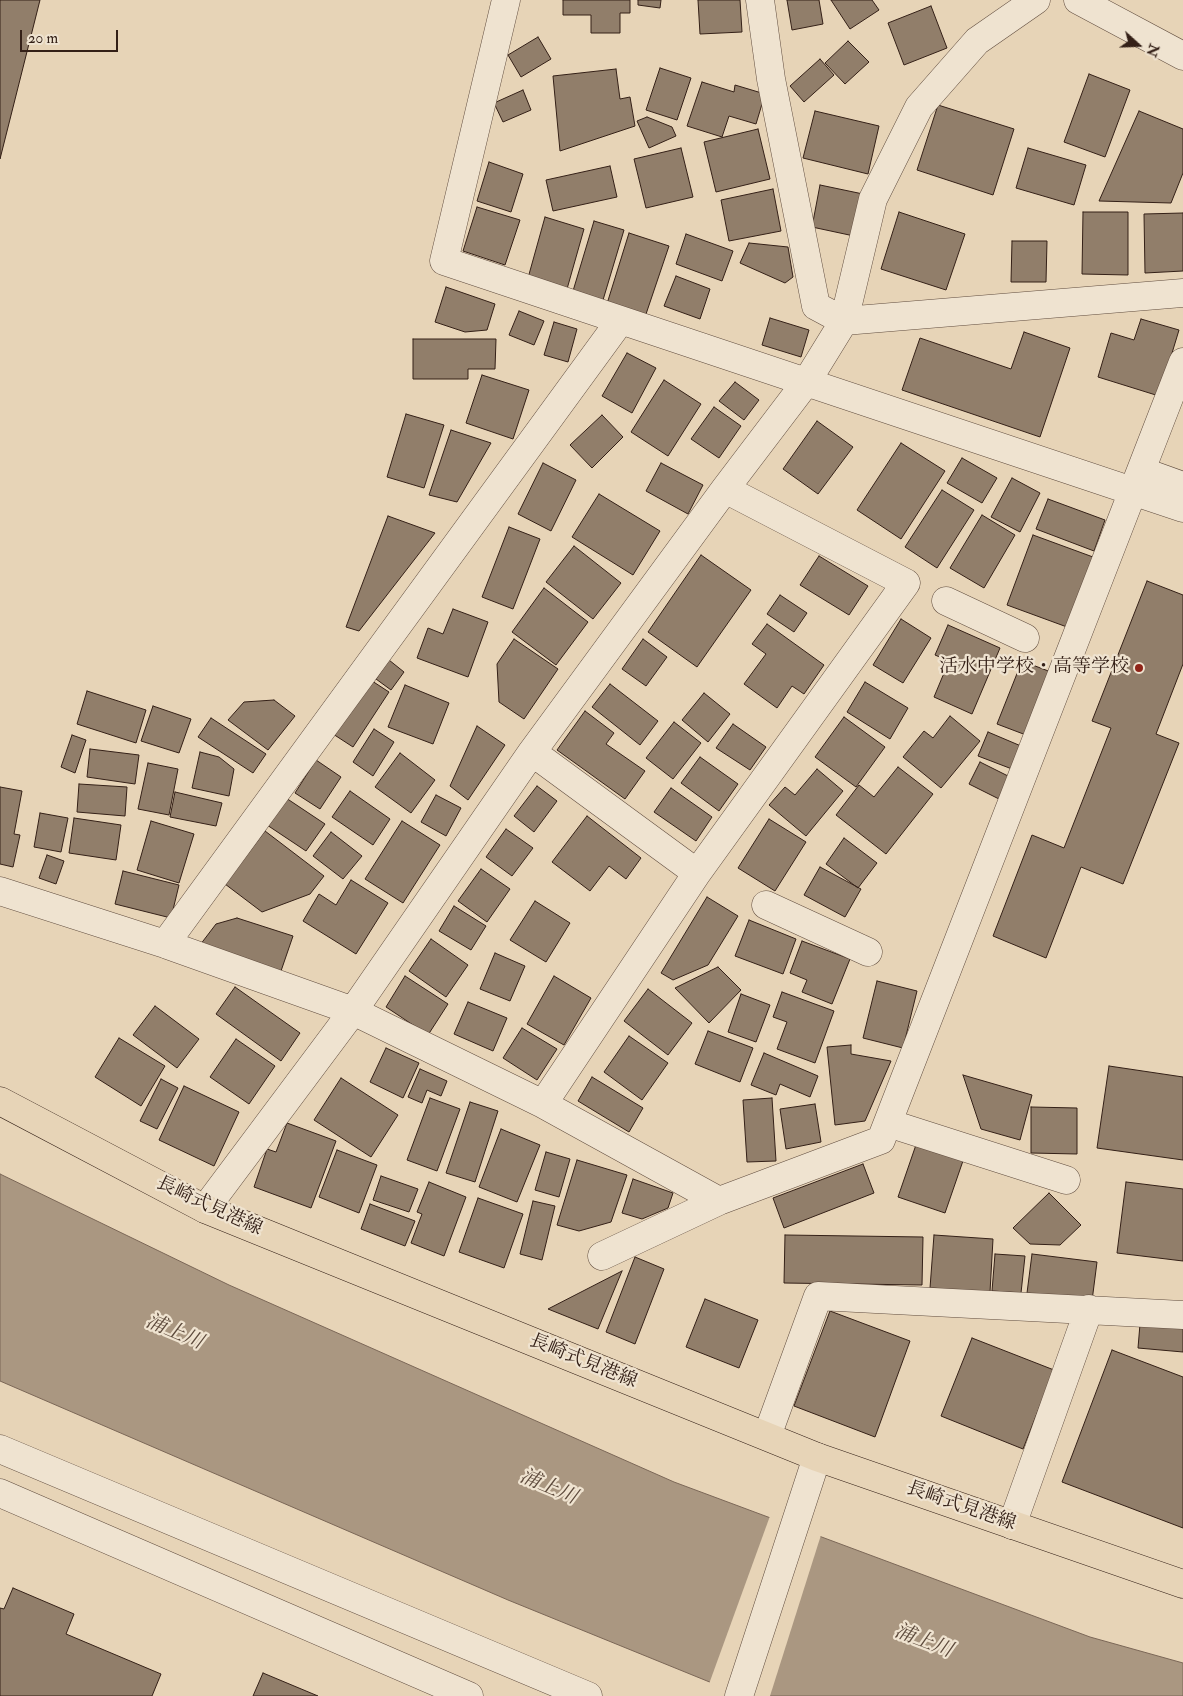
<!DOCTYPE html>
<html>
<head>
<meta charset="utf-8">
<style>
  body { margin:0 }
  #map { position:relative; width:1183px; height:1696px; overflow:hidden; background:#e7d4b7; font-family:"IM FELL Double Pica",serif }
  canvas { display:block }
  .north { position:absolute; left:1113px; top:20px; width:50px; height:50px; -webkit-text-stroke:4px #efe3d0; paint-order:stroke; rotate:110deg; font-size:14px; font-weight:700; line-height:20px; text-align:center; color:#342017 }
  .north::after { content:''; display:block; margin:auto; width:18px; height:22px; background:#342017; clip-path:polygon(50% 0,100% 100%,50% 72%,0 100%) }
  .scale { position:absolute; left:20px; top:30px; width:98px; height:22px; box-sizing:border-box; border:2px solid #342017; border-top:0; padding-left:6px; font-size:15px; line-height:18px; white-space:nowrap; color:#342017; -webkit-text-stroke:4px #efe3d0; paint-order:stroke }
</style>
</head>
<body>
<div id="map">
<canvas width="1183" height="1696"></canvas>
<div class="north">N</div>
<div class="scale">20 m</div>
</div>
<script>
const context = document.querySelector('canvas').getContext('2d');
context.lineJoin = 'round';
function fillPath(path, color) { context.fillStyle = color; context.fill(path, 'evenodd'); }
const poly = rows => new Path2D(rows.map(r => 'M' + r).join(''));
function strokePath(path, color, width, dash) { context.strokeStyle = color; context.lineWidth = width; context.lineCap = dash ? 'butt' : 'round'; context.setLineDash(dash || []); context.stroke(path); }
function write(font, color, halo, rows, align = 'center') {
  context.font = font + ' "IM FELL Double Pica","Noto Serif JP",serif'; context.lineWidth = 4.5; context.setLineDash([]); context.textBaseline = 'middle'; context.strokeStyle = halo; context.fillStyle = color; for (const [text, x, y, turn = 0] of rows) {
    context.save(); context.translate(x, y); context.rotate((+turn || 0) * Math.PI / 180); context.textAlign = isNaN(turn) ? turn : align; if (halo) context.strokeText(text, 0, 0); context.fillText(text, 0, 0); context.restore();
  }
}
const water = poly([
  [0,1174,229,1285,674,1482,1090,1637,1183,1663,1183,1696,744,1696,508,1600,0,1381,0,1174]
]);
fillPath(water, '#aa9781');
strokePath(water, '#7b6757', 1);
fillPath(poly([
  [770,1516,821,1535,770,1696,738,1696,709,1684]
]), '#e7d4b7');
const building = poly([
  [0,0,40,0,0,159,0,0],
  [563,0,630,0,630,13,620,13,620,33,591,33,591,15,563,15,563,0],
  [638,0,661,0,660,8,638,5,638,0],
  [698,0,740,0,742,32,700,34,698,0],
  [787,0,819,0,823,24,792,30,787,0],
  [831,0,872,0,879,10,850,29,831,0],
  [931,6,947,48,904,65,888,23,931,6],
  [538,37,551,59,521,77,508,55,538,37],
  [848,41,869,62,845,84,825,63,848,41],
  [820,59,834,75,804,102,790,86,820,59],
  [660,68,691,78,677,120,646,110,660,68],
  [616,69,620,99,630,97,635,126,560,151,553,76,616,69],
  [1089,74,1130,90,1105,157,1064,142,1089,74],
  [702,82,734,92,735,85,765,94,756,124,729,116,722,137,687,126,702,82],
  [523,90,531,110,503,122,494,103,523,90],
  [938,105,1014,129,993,195,917,170,938,105],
  [815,111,879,126,868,174,803,158,815,111],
  [1139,111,1183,129,1183,173,1171,203,1099,201,1139,111],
  [647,117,672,127,676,136,649,148,637,121,647,117],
  [758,129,770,179,716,192,704,142,758,129],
  [681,148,693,197,646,208,634,159,681,148],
  [1028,148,1086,165,1074,205,1016,188,1028,148],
  [489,162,523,174,511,212,477,201,489,162],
  [610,166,617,197,553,211,546,180,610,166],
  [820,185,863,194,854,236,812,227,820,185],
  [773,189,781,231,729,241,721,200,773,189],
  [477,207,520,220,505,265,463,251,477,207],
  [899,212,965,234,946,290,881,269,899,212],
  [1083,212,1128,212,1128,275,1082,274,1083,212],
  [1183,213,1183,271,1145,273,1144,214,1183,213],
  [545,217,584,229,567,289,528,278,545,217],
  [594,221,624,230,603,300,573,291,594,221],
  [629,233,669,246,644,320,606,307,629,233],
  [686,234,733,251,722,281,676,264,686,234],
  [1012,241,1047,241,1046,282,1011,282,1012,241],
  [749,243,788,247,793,277,785,283,740,263,749,243],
  [676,276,710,289,700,319,664,306,676,276],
  [446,287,495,304,487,330,465,332,435,322,446,287],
  [519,311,544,321,534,345,509,335,519,311],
  [770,318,809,330,801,357,762,345,770,318],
  [1141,319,1179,330,1159,396,1098,377,1111,333,1134,340,1141,319],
  [554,322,577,329,568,362,544,355,554,322],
  [1024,332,1070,348,1040,437,902,390,920,338,1011,369,1024,332],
  [413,339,496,339,495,369,468,369,468,379,413,379,413,339],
  [627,353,656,368,632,413,602,396,627,353],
  [482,375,529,390,513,439,466,423,482,375],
  [664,380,701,404,668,456,631,432,664,380],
  [735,382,759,400,744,420,719,401,735,382],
  [714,407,741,426,719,458,691,439,714,407],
  [406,414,444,425,424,488,387,477,406,414],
  [602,415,623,437,592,468,570,445,602,415],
  [817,421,853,447,818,494,783,469,817,421],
  [451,430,491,443,457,502,429,495,451,430],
  [901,443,945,471,901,539,857,510,901,443],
  [962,458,997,478,982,503,947,483,962,458],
  [543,463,576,480,551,531,518,514,543,463],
  [661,463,703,485,688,514,646,491,661,463],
  [1012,478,1040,493,1020,532,991,517,1012,478],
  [942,490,974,510,937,568,905,547,942,490],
  [599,494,660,531,633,575,572,537,599,494],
  [1048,499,1105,520,1094,551,1036,529,1048,499],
  [982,515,1015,535,984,588,950,568,982,515],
  [388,516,435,533,359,631,346,627,388,516],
  [509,527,540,539,513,609,482,597,509,527],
  [1033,535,1093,557,1067,627,1007,605,1033,535],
  [574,546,621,583,593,619,546,582,574,546],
  [701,555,751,590,697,667,648,632,701,555],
  [819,556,868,586,849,615,800,585,819,556],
  [1147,581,1183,595,1183,664,1156,734,1179,743,1123,884,1081,867,1046,958,993,936,1032,835,1064,848,1111,728,1092,721,1147,581],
  [544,588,588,622,556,665,512,632,544,588],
  [780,595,807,613,794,632,767,614,780,595],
  [453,609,488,622,468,677,417,658,428,628,443,634,453,609],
  [901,619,931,638,903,683,873,665,901,619],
  [767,624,824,665,804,694,792,686,777,708,744,684,766,654,752,644,767,624],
  [948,625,1000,648,972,714,934,697,949,661,935,655,948,625],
  [514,639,558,669,524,719,499,702,497,664,514,639],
  [643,639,667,657,646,686,622,669,643,639],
  [389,660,404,672,391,690,376,679,389,660],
  [1022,661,1051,672,1026,735,997,724,1022,661],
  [369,679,389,692,353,747,333,734,369,679],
  [865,682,908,708,890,739,847,712,865,682],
  [610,684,658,721,640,745,592,707,610,684],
  [405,685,449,703,433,744,388,727,405,685],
  [87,691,146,710,136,743,77,724,87,691],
  [704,693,730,714,708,742,682,720,704,693],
  [274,700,295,716,268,750,228,720,244,702,274,700],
  [153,706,191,719,179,753,141,741,153,706],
  [585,711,614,733,606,744,645,771,625,799,557,750,585,711],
  [950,716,980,741,941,788,903,757,924,731,933,738,950,716],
  [844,717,885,747,856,787,815,757,844,717],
  [211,718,266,754,253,773,198,737,211,718],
  [674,722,701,743,673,779,646,758,674,722],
  [733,724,766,747,750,770,716,748,733,724],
  [477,726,505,745,468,800,450,786,477,726],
  [374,729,394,742,373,776,353,762,374,729],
  [988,732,1021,746,1012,769,978,756,988,732],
  [72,735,86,740,75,773,61,767,72,735],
  [90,749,139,755,135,784,87,777,90,749],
  [200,752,219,757,234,769,229,796,192,788,200,752],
  [400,753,435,780,411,813,375,787,400,753],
  [700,757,738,784,719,811,681,783,700,757],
  [316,760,341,777,320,809,295,793,316,760],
  [980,762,1010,777,999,799,969,784,980,762],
  [148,763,178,769,169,815,138,809,148,763],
  [898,767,933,794,886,854,836,815,859,785,874,797,898,767],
  [817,769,843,791,806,836,769,805,785,787,795,795,817,769],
  [79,784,127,787,125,816,77,812,79,784],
  [537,786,557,801,534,832,514,816,537,786],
  [0,787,22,791,14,834,20,835,13,867,0,864,0,787],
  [671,788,712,817,696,841,654,812,671,788],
  [350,791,390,819,373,845,332,817,350,791],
  [175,792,222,803,216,826,170,817,175,792],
  [436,795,461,808,446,836,421,822,436,795],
  [286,798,325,824,306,851,267,825,286,798],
  [40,813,68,818,61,852,34,847,40,813],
  [587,816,641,858,626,879,609,866,590,891,552,862,587,816],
  [74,818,121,825,116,860,69,853,74,818],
  [769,819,806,842,775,891,738,868,769,819],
  [151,821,194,834,179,883,137,870,151,821],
  [402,821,440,845,403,903,365,879,402,821],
  [506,829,533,848,512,876,486,857,506,829],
  [265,831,324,876,310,894,262,912,225,884,265,831],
  [331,832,362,856,343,879,313,856,331,832],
  [844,838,877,863,858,888,826,864,844,838],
  [47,855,64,861,56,884,39,878,47,855],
  [820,867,861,889,845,917,804,895,820,867],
  [481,869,510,889,487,922,458,901,481,869],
  [123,871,179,885,171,918,115,904,123,871],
  [351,880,388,903,356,954,303,921,319,894,336,905,351,880],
  [707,897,738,916,708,965,673,980,661,973,707,897],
  [535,901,570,923,546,962,510,940,535,901],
  [454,906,486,926,471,950,439,931,454,906],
  [237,918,293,936,281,971,200,945,216,924,237,918],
  [749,920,796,939,783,974,735,956,749,920],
  [431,939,468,965,446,997,409,971,431,939],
  [802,941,850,959,832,1004,802,992,807,980,790,973,802,941],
  [495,953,525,966,510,1001,480,989,495,953],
  [718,967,741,990,709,1023,675,988,718,967],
  [405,976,448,1004,428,1035,386,1007,405,976],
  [554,976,591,998,564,1045,527,1024,554,976],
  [877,981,917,991,903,1048,863,1038,877,981],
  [235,987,300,1033,281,1061,216,1014,235,987],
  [648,989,692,1023,668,1055,624,1021,648,989],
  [782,992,834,1011,815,1063,777,1049,787,1022,773,1017,782,992],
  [741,994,770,1005,756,1042,728,1032,741,994],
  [468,1002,507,1018,493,1051,454,1034,468,1002],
  [155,1006,199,1039,177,1068,133,1035,155,1006],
  [522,1028,557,1049,537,1080,503,1058,522,1028],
  [708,1031,753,1048,740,1082,695,1064,708,1031],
  [629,1036,668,1063,642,1100,604,1072,629,1036],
  [119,1038,165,1066,141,1106,95,1077,119,1038],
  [236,1039,275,1066,249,1104,210,1077,236,1039],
  [851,1045,851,1054,891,1061,865,1121,835,1125,827,1047,851,1045],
  [386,1048,419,1063,403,1098,370,1082,386,1048],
  [764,1053,818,1076,810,1097,780,1084,776,1095,751,1085,764,1053],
  [1109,1066,1183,1077,1183,1160,1097,1148,1109,1066],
  [420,1069,447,1081,441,1096,427,1090,422,1103,408,1097,420,1069],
  [963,1075,1032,1095,1020,1140,981,1129,963,1075],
  [592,1077,643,1108,629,1132,578,1101,592,1077],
  [341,1078,398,1115,371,1157,314,1120,341,1078],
  [161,1079,178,1088,157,1129,140,1121,161,1079],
  [184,1086,239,1112,214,1166,159,1140,184,1086],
  [430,1098,460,1109,437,1171,407,1160,430,1098],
  [772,1098,776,1161,747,1162,743,1100,772,1098],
  [470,1102,498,1111,475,1182,446,1173,470,1102],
  [815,1104,821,1142,786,1149,780,1109,815,1104],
  [1031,1107,1077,1108,1077,1154,1031,1153,1031,1107],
  [287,1123,336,1141,311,1208,254,1187,267,1149,276,1152,287,1123],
  [501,1129,540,1145,517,1202,479,1187,501,1129],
  [918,1139,965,1155,945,1213,898,1197,918,1139],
  [337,1150,377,1165,359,1213,319,1197,337,1150],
  [546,1152,570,1159,559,1197,535,1190,546,1152],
  [577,1160,627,1175,611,1222,579,1231,557,1225,577,1160],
  [863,1164,874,1193,784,1228,773,1198,863,1164],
  [381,1176,418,1189,409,1212,373,1200,381,1176],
  [633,1179,673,1193,668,1208,642,1219,622,1213,633,1179],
  [429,1182,466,1197,444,1256,411,1243,422,1214,417,1212,429,1182],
  [1126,1182,1183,1189,1183,1261,1117,1253,1126,1182],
  [1049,1193,1081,1225,1060,1245,1030,1244,1013,1228,1049,1193],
  [478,1198,523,1214,504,1268,459,1252,478,1198],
  [533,1201,555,1206,542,1260,520,1254,533,1201],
  [370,1204,415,1221,405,1246,361,1229,370,1204],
  [785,1235,923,1237,922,1285,784,1283,785,1235],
  [934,1235,993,1239,990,1292,930,1288,934,1235],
  [995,1254,1025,1256,1021,1293,992,1291,995,1254],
  [1032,1254,1097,1262,1092,1301,1027,1293,1032,1254],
  [635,1257,664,1269,635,1344,606,1332,635,1257],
  [622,1271,598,1329,548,1309,622,1271],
  [705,1299,758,1320,739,1368,686,1347,705,1299],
  [830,1311,910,1341,875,1437,794,1406,830,1311],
  [1140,1324,1183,1327,1183,1352,1138,1348,1140,1324],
  [972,1338,1054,1370,1023,1449,941,1416,972,1338],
  [1112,1350,1183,1377,1183,1528,1062,1482,1112,1350],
  [13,1588,74,1614,66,1634,161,1674,152,1696,0,1696,0,1608,4,1609,13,1588],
  [263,1673,318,1696,253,1696,263,1673]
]);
fillPath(building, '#917e6a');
strokePath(building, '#342017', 1);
const minor = poly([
  [506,0,444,261,1183,508],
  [760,0,771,79,816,306,844,321,1183,293],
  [1078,0,1183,56],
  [1141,471,1183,486],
  [946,601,1025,638],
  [532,752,697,873],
  [0,891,165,944,353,1011,543,1104,697,873,906,583,725,489],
  [766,905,868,952],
  [165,944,620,321],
  [543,1104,719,1201],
  [888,1123,1066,1180],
  [205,1209,353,1011,532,752,725,489,807,381,844,321,873,199,919,107,977,41,1036,0],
  [602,1256,719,1201,881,1140,1183,362],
  [767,1436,818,1296,1183,1315],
  [0,1449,588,1696],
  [0,1493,469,1696],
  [1012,1525,1089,1309],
  [739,1696,817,1457]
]);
const major = poly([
  [0,1101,205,1209,817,1457,1183,1584]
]);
strokePath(minor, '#614d3f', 29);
strokePath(major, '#342017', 29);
strokePath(minor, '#efe3d0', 28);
strokePath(major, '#e7d4b7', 28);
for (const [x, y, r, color] of [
  [1139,668,5,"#8f2418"]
]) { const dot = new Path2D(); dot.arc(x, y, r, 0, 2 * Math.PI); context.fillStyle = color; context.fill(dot); strokePath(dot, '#efe3d0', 2); }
write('19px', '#342017', '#efe3d0', [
  ["活水中学校・高等学校",1129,668]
], 'right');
write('19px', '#342017', '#efe3d0', [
  ["長崎式見港線",209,1207,25],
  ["長崎式見港線",583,1362,22],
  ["長崎式見港線",961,1507,19]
]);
write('italic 20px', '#5d4a3c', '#efe3d0', [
  ["浦上川",174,1333,23],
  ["浦上川",548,1488,23],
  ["浦上川",923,1642,21]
]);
</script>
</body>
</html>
